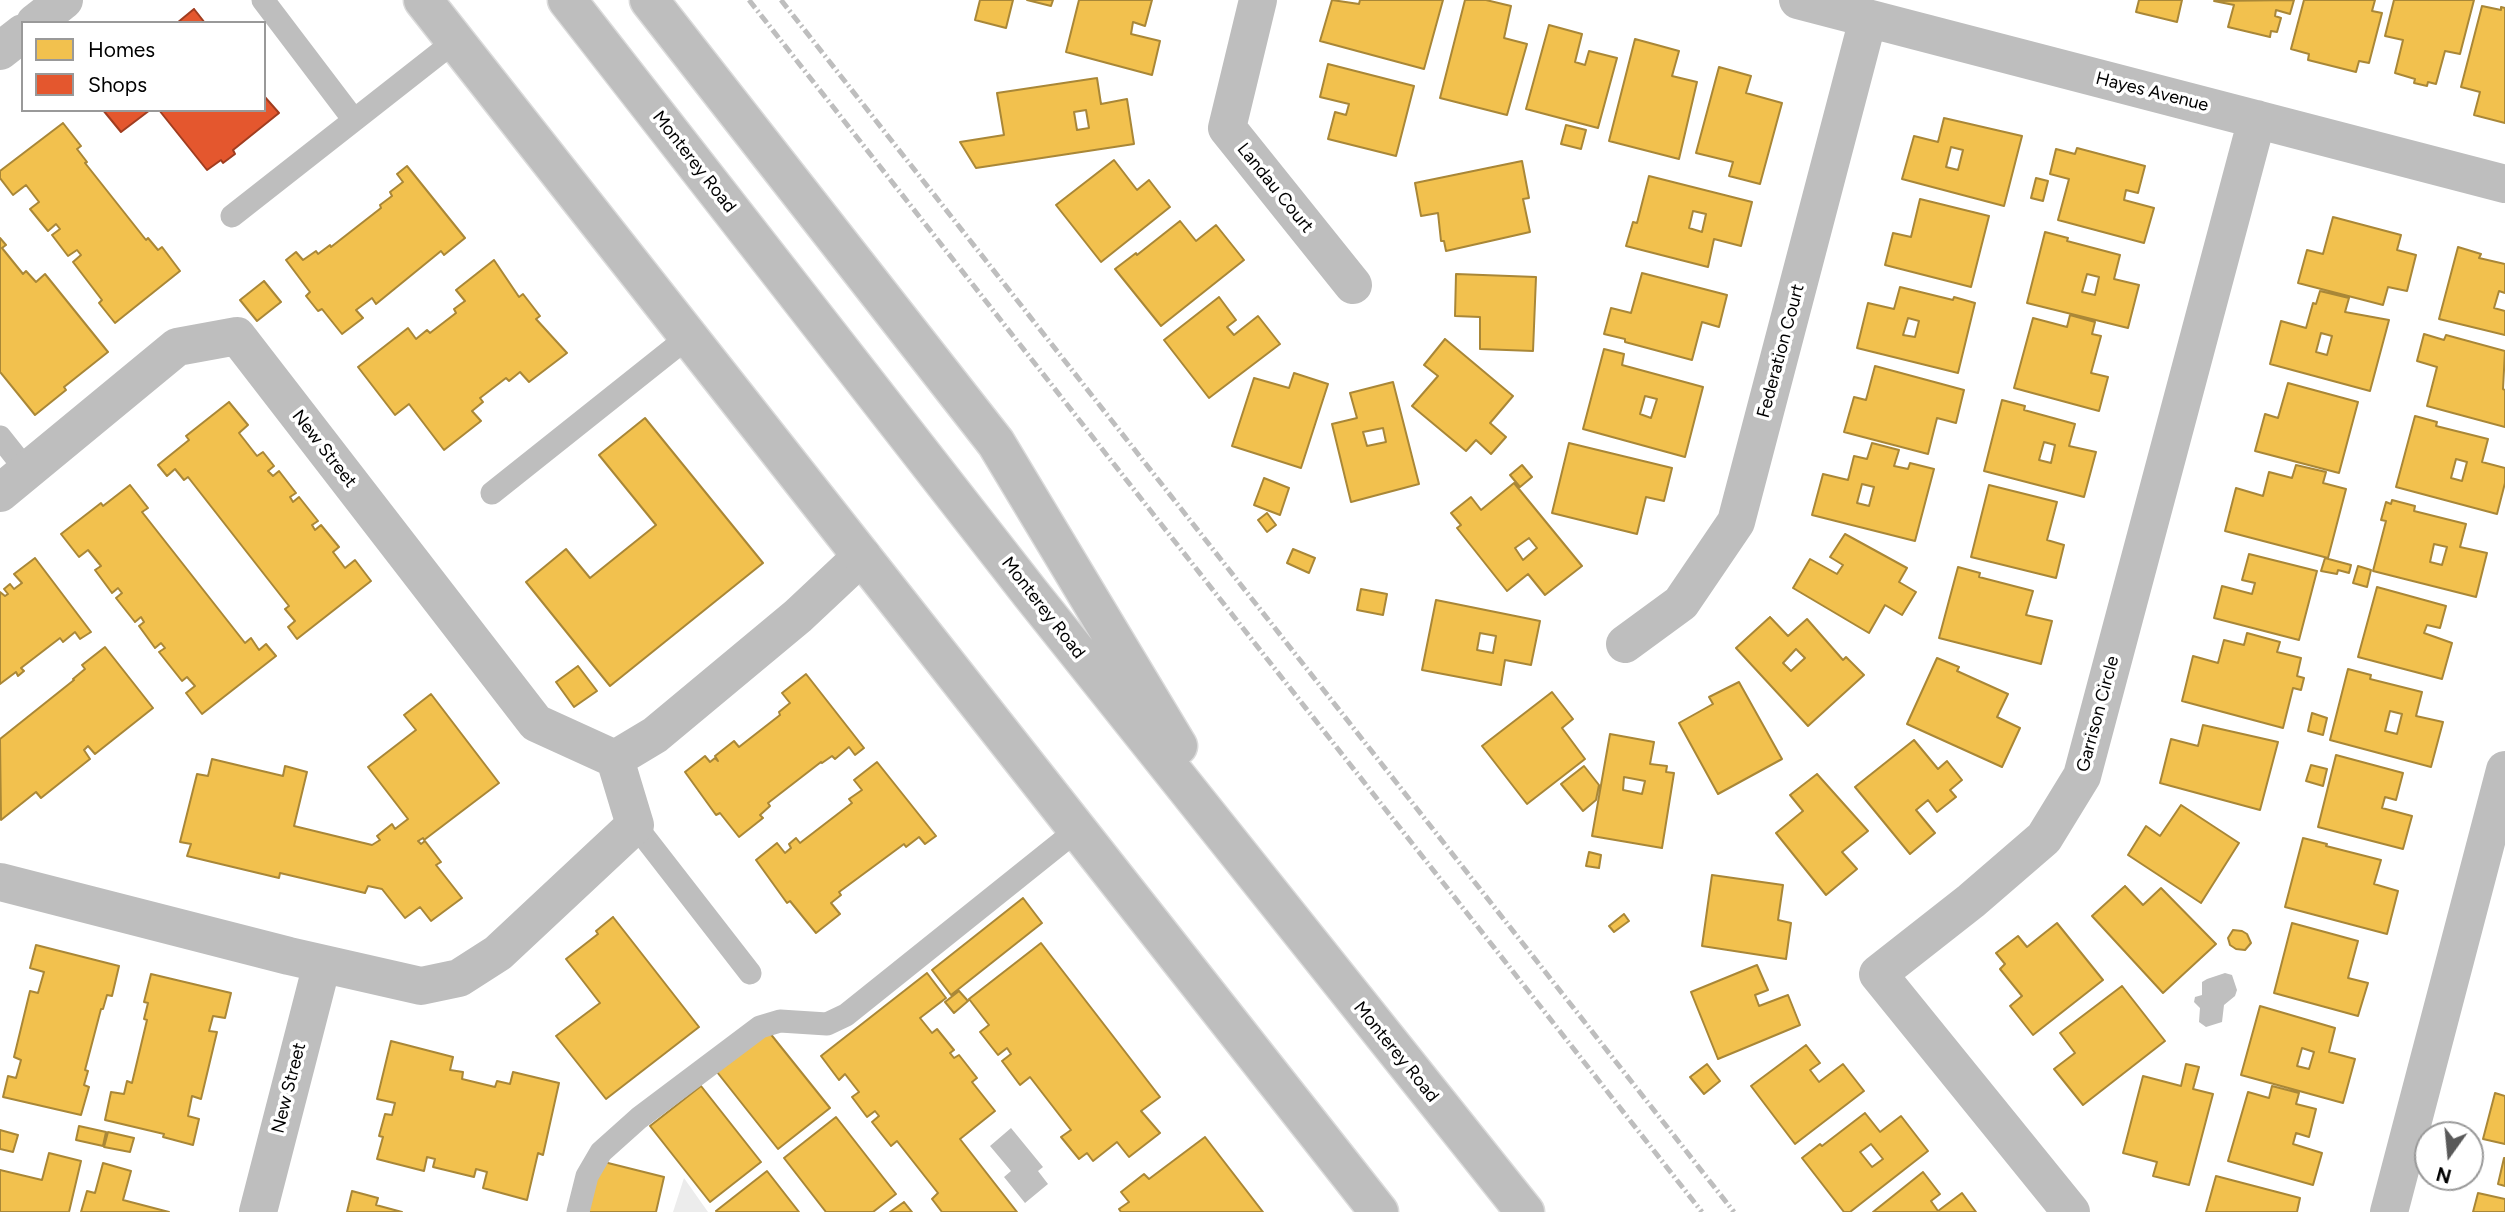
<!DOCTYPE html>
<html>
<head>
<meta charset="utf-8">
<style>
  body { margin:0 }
  #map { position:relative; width:2505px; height:1212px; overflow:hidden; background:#fff; font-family:Figtree,sans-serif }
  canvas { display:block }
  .legend { position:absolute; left:21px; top:21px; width:245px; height:91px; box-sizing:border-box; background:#fff; border:2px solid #999; margin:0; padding:9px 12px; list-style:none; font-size:21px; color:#000 }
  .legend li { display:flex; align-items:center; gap:14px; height:35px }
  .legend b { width:35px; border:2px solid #999 }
  .north { position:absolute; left:2414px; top:1121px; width:70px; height:70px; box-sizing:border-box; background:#fff; border:2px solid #999; border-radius:50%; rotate:195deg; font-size:19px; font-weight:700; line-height:28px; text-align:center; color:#000 }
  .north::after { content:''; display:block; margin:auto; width:24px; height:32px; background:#595959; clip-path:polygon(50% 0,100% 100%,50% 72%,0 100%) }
</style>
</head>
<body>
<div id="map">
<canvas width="2505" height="1212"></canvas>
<ul class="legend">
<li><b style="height:19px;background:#f2c14e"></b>Homes</li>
<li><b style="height:19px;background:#e4572e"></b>Shops</li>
</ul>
<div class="north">N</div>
</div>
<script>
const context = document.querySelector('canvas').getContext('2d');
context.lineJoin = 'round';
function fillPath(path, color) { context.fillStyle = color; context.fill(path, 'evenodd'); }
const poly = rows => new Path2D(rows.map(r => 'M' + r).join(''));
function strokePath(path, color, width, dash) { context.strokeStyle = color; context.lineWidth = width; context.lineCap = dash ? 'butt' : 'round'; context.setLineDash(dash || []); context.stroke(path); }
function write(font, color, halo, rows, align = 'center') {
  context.font = font + ' Figtree,sans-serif'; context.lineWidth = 7; context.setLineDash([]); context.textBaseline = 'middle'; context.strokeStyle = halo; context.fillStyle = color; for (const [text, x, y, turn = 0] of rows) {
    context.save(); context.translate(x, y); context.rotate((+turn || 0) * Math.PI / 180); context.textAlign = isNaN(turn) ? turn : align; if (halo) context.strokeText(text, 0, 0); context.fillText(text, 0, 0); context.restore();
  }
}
fillPath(poly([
  [684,1178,708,1212,673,1212]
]), '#ececec');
fillPath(poly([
  [2225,973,2232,975,2237,990,2235,996,2224,1005,2222,1022,2206,1027,2199,1022,2200,1008,2194,1002,2195,997,2202,995,2202,982,2207,979],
  [1011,1128,1043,1167,1038,1171,1048,1184,1025,1203,1004,1177,1011,1171,990,1146]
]), '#bfbfbf');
const homes = poly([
  [980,0,1013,0,1006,28,975,20,980,0],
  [1027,0,1053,0,1051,6,1027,0],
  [1079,0,1152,0,1145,26,1133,22,1131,34,1160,41,1152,75,1066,52,1079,0],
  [1332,0,1359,4,1360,0,1443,0,1424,69,1320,41,1332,0],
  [1465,0,1486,0,1511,6,1504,38,1527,44,1507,115,1440,98,1465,0],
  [2139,0,2182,0,2177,22,2136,12,2139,0],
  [2294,0,2290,14,2276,10,2275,16,2281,18,2277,32,2271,31,2270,37,2228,27,2234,5,2214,1,2294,0],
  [2304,0,2375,0,2372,11,2382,13,2369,63,2359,61,2356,72,2308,60,2309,54,2291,49,2304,0],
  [2394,0,2474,0,2460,54,2445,51,2436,84,2428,82,2427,86,2414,83,2415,79,2395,73,2403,40,2385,36,2394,0],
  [2482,6,2501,10,2501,7,2505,8,2505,123,2474,115,2480,92,2461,87,2482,6],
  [1549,25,1582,34,1575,62,1585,65,1589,51,1617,58,1598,128,1526,109,1549,25],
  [1635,39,1679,51,1672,76,1697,82,1679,159,1609,141,1635,39],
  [1328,64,1414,86,1396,156,1328,139,1335,112,1346,115,1349,104,1320,97,1328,64],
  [1719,67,1751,76,1746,93,1782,103,1760,184,1729,176,1733,162,1696,153,1719,67],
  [1097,78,1101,104,1127,99,1134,144,976,168,960,142,1004,135,997,93,1097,78],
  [1086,110,1089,128,1077,130,1074,112,1086,110],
  [1944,118,2022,136,2004,206,1902,179,1914,136,1938,142,1944,118],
  [1951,147,1963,150,1958,170,1946,167,1951,147],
  [63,123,81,146,77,149,87,162,85,163,146,240,148,238,158,250,162,247,180,271,115,323,99,303,102,300,73,262,81,255,77,250,68,256,52,235,60,229,56,224,48,231,30,209,39,202,26,185,13,195,0,178,0,171,63,123],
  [1566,125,1586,130,1581,149,1561,144,1566,125],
  [2077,148,2145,166,2138,193,2126,190,2124,200,2154,208,2144,243,2058,220,2069,179,2050,174,2056,149,2075,154,2077,148],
  [1114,160,1137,190,1149,180,1170,207,1101,262,1056,205,1114,160],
  [1522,161,1529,198,1523,199,1530,232,1446,251,1444,241,1441,241,1438,213,1421,216,1415,183,1522,161],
  [407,166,465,238,444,255,441,251,376,304,372,298,356,310,363,318,342,334,322,309,318,311,306,296,310,292,286,260,296,252,303,260,316,251,318,254,330,245,331,247,381,208,380,205,392,196,390,192,403,182,397,174,407,166],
  [1649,176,1752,202,1741,246,1714,239,1708,267,1626,246,1633,222,1637,223,1649,176],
  [1693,211,1706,214,1702,232,1689,228,1693,211],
  [2036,178,2048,181,2043,201,2031,198,2036,178],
  [1920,199,1989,216,1971,287,1885,265,1893,233,1911,237,1920,199],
  [2333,217,2401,235,2397,250,2416,255,2407,291,2388,287,2383,305,2298,283,2307,250,2323,254,2333,217],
  [1180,221,1196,241,1216,225,1244,260,1161,326,1115,269,1136,253,1137,255,1180,221],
  [2045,232,2068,238,2067,241,2120,255,2114,279,2139,285,2128,328,2027,303,2045,232],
  [2087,274,2099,277,2095,295,2082,292,2087,274],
  [0,238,6,245,2,248,23,274,26,271,36,282,45,274,108,352,64,387,66,390,35,415,0,372,0,238],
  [2458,247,2481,254,2479,258,2505,264,2505,293,2499,291,2494,308,2505,311,2505,335,2439,319,2458,247],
  [494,260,519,297,523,294,540,316,536,319,567,353,529,382,520,372,509,381,506,378,480,398,483,402,472,411,481,421,444,450,409,404,395,415,358,367,408,328,416,339,427,330,430,333,456,313,454,309,465,301,456,290,494,260],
  [1642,273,1727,295,1719,327,1702,322,1692,360,1625,342,1625,339,1604,334,1611,308,1631,313,1642,273],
  [1456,274,1536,277,1533,351,1480,349,1480,317,1455,316,1456,274],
  [264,281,281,302,257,321,240,300,264,281],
  [1900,287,1953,300,1954,297,1975,303,1958,373,1857,348,1868,303,1894,309,1900,287],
  [1908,318,1919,321,1915,337,1903,335,1908,318],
  [2320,291,2349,298,2345,312,2389,320,2370,391,2270,364,2281,321,2306,328,2313,303,2316,304,2320,291],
  [2321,333,2332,336,2327,355,2316,352,2321,333],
  [1219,297,1236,320,1227,327,1234,335,1258,316,1280,344,1209,398,1164,340,1219,297],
  [2070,315,2095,322,2092,334,2101,336,2091,373,2108,377,2099,411,2014,388,2033,318,2067,327,2070,315],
  [2424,334,2444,340,2446,335,2505,351,2503,389,2505,390,2505,427,2427,406,2437,367,2417,361,2424,334],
  [1445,339,1513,396,1490,423,1506,437,1491,454,1476,440,1466,451,1412,406,1438,376,1424,365,1445,339],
  [1604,349,1624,354,1622,365,1703,387,1685,457,1583,429,1604,349],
  [1645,396,1657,399,1651,418,1640,414,1645,396],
  [1875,366,1964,390,1956,423,1937,418,1928,454,1844,432,1854,397,1866,400,1875,366],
  [1294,373,1328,384,1301,468,1232,446,1254,378,1289,388,1294,373],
  [1393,382,1419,484,1351,502,1332,424,1357,418,1350,393,1393,382],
  [1383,428,1386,442,1367,446,1363,432,1383,428],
  [2288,383,2358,402,2339,473,2255,451,2265,414,2278,418,2288,383],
  [2002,400,2025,406,2024,410,2075,424,2069,446,2096,452,2084,497,1984,471,2002,400],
  [2044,442,2055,445,2051,463,2039,460,2044,442],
  [229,402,248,425,239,433,257,456,263,452,274,466,268,471,273,476,279,471,296,493,290,497,293,502,299,497,318,521,312,525,315,530,321,525,339,547,333,552,345,568,355,560,371,581,297,639,288,627,295,621,285,609,289,606,188,477,184,480,175,469,167,476,158,465,189,440,186,436,229,402],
  [2415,416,2437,422,2436,426,2488,439,2482,462,2505,468,2505,483,2497,514,2396,487,2415,416],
  [2456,459,2467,462,2462,481,2451,478,2456,459],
  [645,418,763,563,610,686,526,582,566,549,590,578,656,525,599,455,645,418],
  [1569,443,1672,468,1664,501,1646,497,1637,534,1552,513,1569,443],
  [1872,443,1899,450,1894,466,1908,469,1910,463,1934,469,1915,541,1812,515,1823,474,1848,480,1854,456,1867,459,1872,443],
  [1862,484,1874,487,1869,506,1857,503,1862,484],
  [1522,465,1532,477,1520,487,1510,475,1522,465],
  [2296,465,2326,472,2323,483,2346,489,2328,558,2225,531,2236,488,2263,496,2269,472,2292,478,2296,465],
  [1264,478,1289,488,1280,515,1254,505,1264,478],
  [1514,483,1582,566,1545,595,1528,574,1507,591,1457,528,1461,525,1451,513,1471,497,1481,510,1514,483],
  [1529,538,1537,548,1523,560,1515,548,1529,538],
  [130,485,148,508,142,512,245,643,251,638,259,650,266,644,276,656,202,714,186,693,195,686,187,677,182,681,159,652,165,648,161,643,155,648,139,626,144,622,141,617,135,622,116,598,122,593,118,588,112,593,95,570,101,566,88,550,79,557,61,534,101,503,103,506,130,485],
  [1989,485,2057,502,2047,540,2064,545,2056,578,1971,557,1989,485],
  [2392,500,2415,506,2414,511,2466,524,2460,547,2487,553,2476,597,2373,571,2386,521,2381,520,2386,502,2391,504,2392,500],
  [2434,544,2447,547,2442,565,2430,562,2434,544],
  [1267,513,1276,525,1267,532,1258,520,1267,513],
  [1845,534,1907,568,1899,582,1916,592,1902,615,1885,605,1869,633,1793,588,1810,559,1837,574,1843,565,1830,557,1845,534],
  [1293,549,1315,558,1309,573,1287,563,1293,549],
  [2249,554,2317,571,2299,640,2214,618,2222,586,2252,594,2255,583,2242,580,2249,554],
  [35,558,91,632,80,639,75,632,63,642,60,638,21,668,24,671,18,676,16,672,0,684,0,592,5,596,8,594,4,589,10,584,14,589,22,583,14,574,35,558],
  [2325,558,2351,565,2349,573,2338,570,2337,574,2321,571,2325,558],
  [2358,566,2371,570,2367,587,2353,583,2358,566],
  [1958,567,1980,573,1979,577,2033,591,2026,615,2052,621,2041,664,1939,638,1958,567],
  [2377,587,2446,606,2440,628,2427,625,2424,633,2452,643,2442,679,2358,657,2377,587],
  [1361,589,1387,594,1383,615,1357,610,1361,589],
  [1436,600,1540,621,1531,665,1505,660,1501,685,1422,670,1436,600],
  [1480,633,1496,636,1493,653,1477,650,1480,633],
  [1770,617,1788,636,1807,619,1843,660,1846,657,1864,675,1808,726,1736,648,1770,617],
  [1796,649,1805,658,1791,671,1783,663,1796,649],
  [2247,633,2280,642,2277,652,2301,658,2297,676,2304,678,2301,690,2293,688,2283,728,2182,701,2193,656,2218,663,2224,640,2244,645,2247,633],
  [105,647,153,708,95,754,88,746,84,750,90,759,41,798,36,792,1,820,0,739,74,680,73,679,85,669,82,665,105,647],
  [1937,658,1959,667,1957,671,2008,694,1997,717,2020,728,2002,767,1907,724,1937,658],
  [578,666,597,691,574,707,556,682,578,666],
  [2348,669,2371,675,2370,679,2422,692,2416,716,2443,722,2431,767,2330,740,2348,669],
  [2390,711,2402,714,2397,734,2385,731,2390,711],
  [806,674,864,748,855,755,849,747,835,759,832,756,822,763,821,762,768,803,770,806,760,815,763,818,739,837,720,813,716,815,685,772,705,756,710,762,715,758,718,761,715,756,734,741,739,747,780,715,779,712,790,703,782,693,806,674],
  [1739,682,1782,759,1718,794,1679,723,1713,704,1709,697,1739,682],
  [1552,692,1573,719,1562,728,1585,759,1527,804,1482,746,1552,692],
  [431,694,499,783,424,840,423,838,418,841,421,844,425,841,441,862,436,865,462,898,431,921,420,907,405,918,382,889,368,886,365,893,280,873,279,878,187,856,191,844,180,842,197,774,208,776,212,759,283,776,285,766,307,772,294,826,372,845,380,840,377,836,392,824,395,829,408,819,368,767,416,730,404,715,431,694],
  [2312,713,2327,718,2323,735,2308,731,2312,713],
  [2203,725,2278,742,2260,810,2160,783,2171,739,2198,746,2203,725],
  [1610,734,1654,742,1650,764,1667,766,1666,772,1674,773,1662,848,1592,836,1610,734],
  [1624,777,1645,781,1642,794,1623,790,1624,777],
  [1914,740,1938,769,1947,761,1962,780,1950,790,1956,797,1937,812,1928,800,1916,810,1935,833,1910,854,1855,787,1914,740],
  [2336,755,2403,773,2396,800,2385,797,2382,808,2412,816,2403,849,2318,827,2336,755],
  [877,762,936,836,925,844,919,837,906,847,904,844,839,892,841,895,831,903,840,914,816,933,790,901,787,903,756,860,777,843,785,853,791,848,789,844,796,838,800,843,852,803,849,799,862,790,854,780,877,762],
  [2311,765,2327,769,2323,786,2306,781,2311,765],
  [1584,766,1599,785,1596,800,1583,811,1561,784,1584,766],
  [1817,774,1868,831,1842,852,1857,869,1826,895,1776,833,1803,811,1790,795,1817,774],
  [2181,805,2239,843,2201,903,2128,855,2146,826,2160,836,2181,805],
  [2303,838,2327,844,2326,846,2381,860,2374,884,2398,891,2387,934,2285,907,2303,838],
  [1589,852,1601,855,1599,868,1586,866,1589,852],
  [1712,875,1783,885,1778,920,1791,923,1786,959,1702,946,1712,875],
  [2125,886,2143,905,2161,888,2216,944,2163,993,2092,916,2125,886],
  [1023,898,1042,923,951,995,932,970,1023,898],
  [1624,914,1629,921,1614,932,1609,926,1624,914],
  [613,917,699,1027,606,1099,556,1036,600,1003,566,959,598,934,596,931,613,917],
  [2057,923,2103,980,2033,1035,2010,1006,2022,996,2000,969,2005,964,1996,953,2018,936,2027,947,2057,923],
  [2292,923,2358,941,2348,978,2368,983,2358,1016,2274,993,2292,923],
  [2233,930,2242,931,2247,934,2251,943,2245,950,2236,949,2230,945,2228,938,2233,930],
  [1041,943,1160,1097,1141,1111,1160,1133,1129,1157,1117,1142,1093,1161,1087,1153,1079,1159,1061,1137,1071,1130,1030,1077,1020,1085,1002,1061,1011,1054,1007,1048,998,1055,980,1032,989,1025,969,999,1041,943],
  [36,945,119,966,112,996,107,995,103,1009,101,1009,85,1070,88,1071,84,1085,89,1087,81,1115,3,1097,8,1076,16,1078,21,1060,14,1057,30,991,38,993,44,972,30,968,36,945],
  [1757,965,1768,990,1755,995,1759,1006,1788,995,1800,1025,1718,1059,1691,992,1757,965],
  [927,973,946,998,920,1018,932,1033,937,1029,954,1050,950,1053,954,1058,959,1055,977,1078,972,1082,995,1111,960,1139,1017,1212,942,1212,932,1199,938,1193,897,1141,891,1146,872,1122,879,1116,875,1111,867,1117,852,1097,859,1092,845,1074,839,1080,821,1056,927,973],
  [151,974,231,993,225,1018,213,1016,209,1031,217,1032,201,1099,192,1096,188,1116,199,1119,193,1145,163,1137,164,1134,105,1120,111,1092,124,1094,127,1081,132,1083,147,1020,144,1019,148,1003,144,1002,151,974],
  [2122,986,2165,1041,2083,1105,2054,1069,2075,1053,2060,1033,2122,986],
  [959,991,968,1001,954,1013,945,1002,959,991],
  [2260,1006,2335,1028,2329,1052,2355,1059,2343,1103,2241,1075,2260,1006],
  [2302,1048,2314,1052,2309,1069,2297,1066,2302,1048],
  [769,1032,830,1108,778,1149,717,1072,769,1032],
  [391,1041,453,1057,450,1070,463,1072,462,1079,495,1087,497,1081,510,1084,513,1072,559,1083,543,1155,538,1153,527,1200,483,1188,487,1172,476,1169,474,1177,433,1167,435,1159,427,1157,424,1171,377,1159,383,1137,379,1136,385,1114,392,1115,395,1103,377,1099,391,1041],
  [1806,1045,1820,1063,1810,1070,1819,1082,1843,1064,1864,1091,1795,1144,1751,1086,1806,1045],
  [1707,1064,1720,1081,1704,1094,1690,1077,1707,1064],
  [2186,1064,2199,1067,2193,1089,2213,1094,2189,1185,2153,1176,2157,1162,2123,1153,2143,1076,2181,1086,2186,1064],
  [701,1086,761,1162,710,1202,650,1126,701,1086],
  [2272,1086,2299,1093,2296,1104,2316,1109,2309,1137,2296,1133,2293,1144,2322,1153,2313,1185,2228,1161,2248,1092,2269,1098,2272,1086],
  [2495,1093,2505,1096,2505,1144,2483,1139,2495,1093],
  [1865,1113,1880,1132,1901,1116,1928,1151,1850,1212,1844,1212,1802,1158,1820,1144,1822,1146,1865,1113],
  [1871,1144,1883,1159,1872,1167,1860,1152,1871,1144],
  [836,1117,896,1194,873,1212,826,1212,784,1158,836,1117],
  [79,1126,106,1132,103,1146,76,1140,79,1126],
  [0,1130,18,1135,13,1152,0,1149,0,1130],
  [108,1132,134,1138,130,1152,104,1147,108,1132],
  [1205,1137,1263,1212,1121,1212,1119,1209,1129,1202,1121,1192,1144,1174,1149,1179,1205,1137],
  [49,1153,81,1161,69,1212,0,1212,0,1170,42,1180,49,1153],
  [2504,1158,2505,1158,2505,1186,2498,1184,2504,1158],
  [600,1161,664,1177,656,1212,587,1212,600,1161],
  [103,1163,131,1171,123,1200,169,1212,81,1212,87,1191,95,1193,103,1163],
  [767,1171,799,1212,717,1212,716,1211,767,1171],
  [1923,1172,1940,1194,1931,1201,1938,1211,1962,1193,1976,1212,1873,1212,1923,1172],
  [2216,1176,2300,1198,2297,1212,2206,1212,2216,1176],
  [352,1191,378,1198,376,1205,402,1212,347,1212,352,1191],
  [2478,1193,2505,1199,2505,1212,2473,1212,2478,1193],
  [904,1202,912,1212,890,1212,904,1202]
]);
fillPath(homes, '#f2c14e');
strokePath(homes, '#a98737', 2);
const shops = poly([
  [194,9,205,23,177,23,194,9],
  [264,96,279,113,233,150,235,154,223,163,221,160,207,170,159,110,264,110,264,96],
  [103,110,150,110,121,132,103,110]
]);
fillPath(shops, '#e4572e');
strokePath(shops, '#a03d20', 2);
const primary = poly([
  [423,0,1379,1212],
  [567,0,1031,594,1525,1212],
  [649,0,996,443,1178,746]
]);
strokePath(primary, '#dbdbdb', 41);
strokePath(poly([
  [263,0,354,120],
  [232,216,455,41],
  [0,437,27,471],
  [492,493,688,337],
  [635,825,750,973],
  [578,1212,587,1176,601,1152,639,1118,760,1027,780,1021,827,1024,846,1015,1077,830]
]), '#bebebe', 23);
strokePath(poly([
  [1258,0,1227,128,1353,285],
  [1798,0,2505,184],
  [35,23,64,0],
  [0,51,23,33],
  [0,493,177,347,237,336,536,723,615,759,655,735,798,616,862,556],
  [1625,644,1681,603,1736,522,1868,19],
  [0,882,289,956,421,986,459,978,498,953,635,825,615,759],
  [258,1212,322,964],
  [2071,1212,1878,974,1971,901,2044,838,2082,776,2257,119],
  [2389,1212,2505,770]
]), '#bebebe', 38);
strokePath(primary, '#bebebe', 38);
strokePath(poly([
  [749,0,1702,1212],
  [781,0,1734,1212]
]), '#bebebe', 5, [10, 3.5, 2, 3.5]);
write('18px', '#000', '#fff', [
  ["Hayes Avenue",2152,92,14],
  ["Monterey Road",694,162,52],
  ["Landau Court",1275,188,51],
  ["Federation Court",1781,351,-75],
  ["New Street",324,449,52],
  ["Monterey Road",1043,608,52],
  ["Garrison Circle",2098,714,-75],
  ["Monterey Road",1396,1052,51],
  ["New Street",289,1088,-76]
]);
</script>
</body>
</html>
